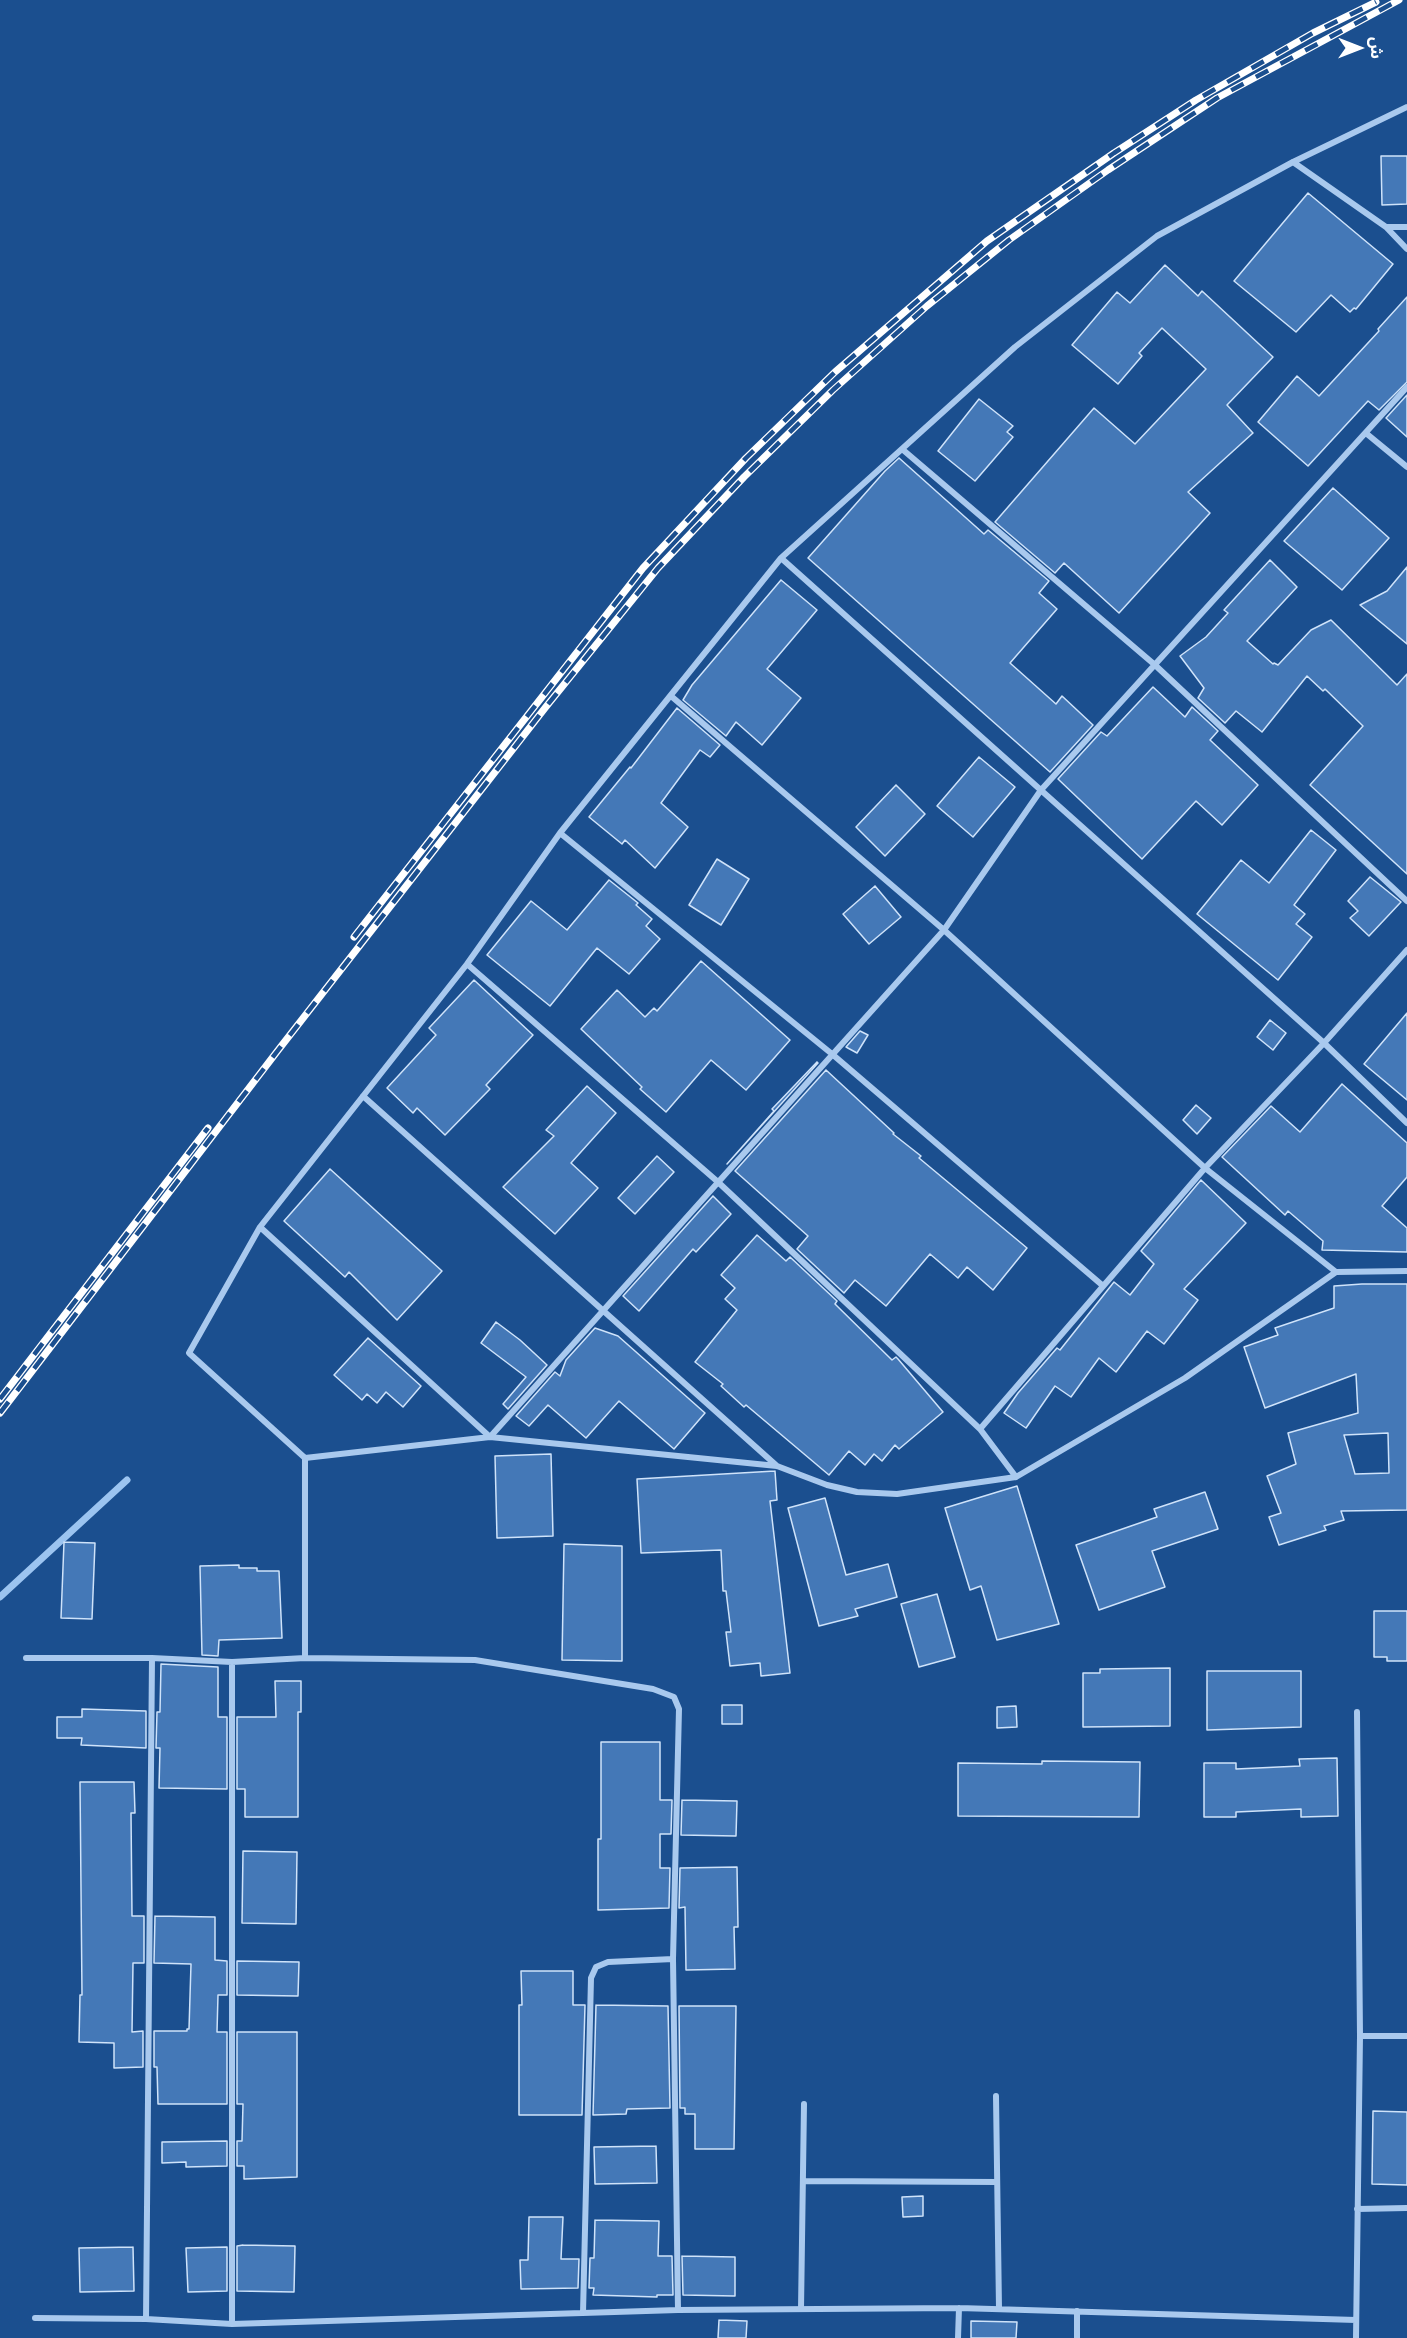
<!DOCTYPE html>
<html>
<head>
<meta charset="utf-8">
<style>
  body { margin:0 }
  #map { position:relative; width:1407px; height:2338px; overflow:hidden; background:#1b4f8f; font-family:"Titillium Web","Noto Sans Arabic",sans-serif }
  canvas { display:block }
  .north { position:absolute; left:1329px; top:18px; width:60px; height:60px; -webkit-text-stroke:4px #1b4f8f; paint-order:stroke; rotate:90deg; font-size:16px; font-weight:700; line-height:24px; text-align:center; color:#fff }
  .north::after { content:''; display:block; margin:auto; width:21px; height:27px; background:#fff; clip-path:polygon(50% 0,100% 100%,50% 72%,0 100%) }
</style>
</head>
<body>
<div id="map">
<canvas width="1407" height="2338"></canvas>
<div class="north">ش</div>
</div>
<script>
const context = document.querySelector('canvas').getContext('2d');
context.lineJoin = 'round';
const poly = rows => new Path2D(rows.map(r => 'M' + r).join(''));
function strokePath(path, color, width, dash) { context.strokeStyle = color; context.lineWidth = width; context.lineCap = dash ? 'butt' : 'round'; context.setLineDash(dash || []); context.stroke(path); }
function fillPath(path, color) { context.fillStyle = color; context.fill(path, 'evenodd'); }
strokePath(poly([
  [0,1597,127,1480]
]), '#9cc4f0', 7);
const building = poly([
  [1381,156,1407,156,1407,204,1382,205,1381,156],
  [1308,193,1393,264,1356,309,1354,308,1350,312,1331,295,1296,332,1234,281,1308,193],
  [1165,265,1198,296,1202,291,1273,357,1227,405,1253,433,1188,492,1210,513,1119,613,1064,563,1055,573,995,522,1094,408,1135,444,1206,369,1162,328,1139,353,1142,356,1118,384,1072,345,1117,292,1130,303,1165,265],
  [1407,297,1407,382,1379,410,1368,401,1308,466,1258,422,1297,376,1319,396,1379,331,1378,329,1407,297],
  [1407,395,1407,437,1386,418,1407,395],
  [979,399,1013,426,1007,432,1013,437,975,481,938,451,979,399],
  [899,458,984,534,988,530,1049,581,1039,593,1057,609,1010,663,1056,704,1062,696,1093,725,1050,772,808,558,885,471,899,458],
  [1333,488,1389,538,1342,590,1284,541,1333,488],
  [1270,560,1297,587,1247,641,1273,664,1274,663,1278,665,1311,630,1331,620,1397,685,1407,674,1407,874,1310,785,1363,726,1325,689,1323,691,1307,676,1262,732,1236,711,1225,723,1198,698,1204,688,1180,656,1206,637,1228,613,1224,610,1270,560],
  [1407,567,1407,644,1360,605,1387,591,1407,567],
  [781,580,817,610,767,669,801,698,762,745,736,722,726,736,683,700,692,685,781,580],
  [1153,687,1185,717,1192,707,1218,731,1210,740,1258,785,1222,825,1196,801,1142,859,1058,779,1101,732,1107,736,1153,687],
  [677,708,720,745,710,757,700,750,661,803,688,827,655,868,625,840,622,844,589,817,630,767,631,768,677,708],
  [979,757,1015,787,973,837,937,806,979,757],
  [896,785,925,814,885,856,856,827,896,785],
  [1311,830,1336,850,1294,905,1305,914,1296,924,1312,937,1278,980,1197,914,1241,860,1269,883,1311,830],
  [717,859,749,879,721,925,689,905,717,859],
  [1370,877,1401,902,1369,936,1350,918,1358,911,1348,901,1370,877],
  [609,880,638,903,636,905,652,919,646,926,660,939,629,974,597,948,550,1006,487,955,531,901,567,930,609,880],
  [875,886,901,917,869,944,843,914,875,886],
  [701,961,790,1040,746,1090,711,1060,666,1112,640,1089,642,1087,581,1029,617,990,645,1017,654,1008,657,1011,701,961],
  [474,980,533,1035,486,1085,490,1089,445,1135,417,1108,413,1113,387,1088,436,1035,429,1028,474,980],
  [1407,1013,1407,1100,1364,1064,1407,1013],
  [1270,1020,1286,1033,1273,1050,1257,1037,1270,1020],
  [860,1031,868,1035,857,1053,846,1047,860,1031],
  [817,1062,818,1063,727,1164,774,1111,772,1109,817,1062],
  [826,1070,894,1133,893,1134,921,1156,919,1158,1027,1248,993,1290,967,1267,958,1278,930,1254,886,1306,855,1280,844,1293,797,1249,808,1236,735,1171,826,1070],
  [1342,1084,1407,1143,1407,1177,1382,1206,1407,1228,1407,1252,1322,1250,1323,1241,1288,1211,1285,1215,1222,1157,1271,1106,1300,1132,1342,1084],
  [587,1086,616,1113,571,1163,598,1188,555,1234,503,1187,554,1136,546,1130,587,1086],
  [1196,1105,1211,1118,1197,1134,1183,1120,1196,1105],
  [657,1156,674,1172,635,1214,618,1198,657,1156],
  [330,1169,442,1271,397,1320,349,1272,345,1277,284,1221,330,1169],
  [1201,1180,1246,1223,1184,1289,1198,1300,1164,1344,1147,1331,1116,1372,1099,1358,1071,1397,1055,1386,1026,1428,1004,1413,1018,1393,1057,1348,1060,1350,1114,1282,1130,1295,1154,1264,1141,1251,1201,1180],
  [713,1196,731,1214,696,1252,693,1249,639,1311,623,1296,713,1196],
  [757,1235,786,1261,790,1257,837,1301,835,1304,892,1360,896,1357,898,1359,943,1412,899,1449,895,1445,882,1461,874,1454,865,1465,849,1451,829,1475,746,1405,744,1407,721,1386,723,1384,695,1362,737,1310,725,1299,735,1288,721,1275,757,1235],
  [1362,1284,1407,1284,1407,1510,1341,1511,1344,1520,1324,1526,1326,1530,1279,1545,1269,1517,1281,1513,1267,1476,1296,1464,1288,1433,1358,1413,1356,1374,1265,1408,1244,1347,1278,1335,1275,1328,1334,1308,1334,1286,1362,1284],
  [1388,1433,1389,1473,1355,1474,1344,1435,1388,1433],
  [496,1322,520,1340,547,1365,508,1409,503,1404,526,1377,481,1343,496,1322],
  [595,1328,618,1336,705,1413,674,1449,619,1401,586,1438,548,1405,529,1426,516,1416,555,1372,560,1376,566,1360,595,1328],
  [368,1338,421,1386,403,1407,386,1392,377,1403,367,1394,362,1400,334,1375,368,1338],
  [551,1454,553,1536,497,1538,495,1456,551,1454],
  [775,1471,777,1500,770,1501,790,1673,761,1676,760,1663,730,1666,726,1632,731,1632,726,1591,723,1591,721,1550,641,1553,637,1479,775,1471],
  [1017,1486,1059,1624,997,1640,981,1586,970,1590,945,1508,1017,1486],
  [1205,1492,1218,1529,1152,1551,1165,1587,1099,1610,1076,1545,1157,1517,1154,1509,1205,1492],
  [825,1498,846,1575,888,1564,897,1597,855,1609,858,1616,819,1626,788,1508,825,1498],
  [64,1542,95,1543,92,1619,61,1618,64,1542],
  [564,1544,622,1546,622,1661,562,1660,564,1544],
  [239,1565,239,1568,257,1568,257,1571,279,1571,282,1638,219,1640,218,1656,202,1655,200,1566,239,1565],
  [937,1594,955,1657,919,1667,901,1604,937,1594],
  [1374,1611,1407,1611,1407,1661,1387,1661,1387,1657,1374,1657,1374,1611],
  [161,1664,218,1667,218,1717,227,1717,227,1789,159,1788,160,1748,156,1748,157,1712,160,1712,161,1664],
  [1170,1668,1170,1726,1083,1727,1083,1673,1100,1673,1100,1669,1170,1668],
  [1207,1671,1301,1671,1301,1727,1207,1730,1207,1671],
  [275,1681,301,1681,301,1712,298,1712,298,1817,245,1817,245,1789,237,1789,237,1717,276,1717,275,1681],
  [722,1705,742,1705,742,1724,722,1724,722,1705],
  [1016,1706,1017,1727,997,1728,997,1707,1016,1706],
  [82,1709,146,1711,146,1748,81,1745,82,1738,57,1738,57,1717,82,1717,82,1709],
  [601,1742,660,1742,660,1800,672,1800,671,1834,660,1834,660,1868,670,1868,669,1908,598,1910,598,1839,601,1839,601,1742],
  [1337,1758,1338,1816,1301,1817,1301,1809,1236,1812,1236,1817,1204,1817,1204,1763,1236,1763,1236,1769,1300,1766,1299,1759,1337,1758],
  [1042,1761,1140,1762,1139,1817,958,1816,958,1763,1042,1764,1042,1761],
  [80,1782,134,1782,135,1813,131,1813,132,1916,144,1916,144,1963,133,1963,132,2032,143,2031,143,2067,114,2068,114,2043,79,2042,80,1995,82,1995,80,1782],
  [682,1800,737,1801,736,1836,681,1835,682,1800],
  [243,1851,297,1852,296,1924,242,1923,243,1851],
  [737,1867,738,1927,734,1927,735,1969,686,1970,685,1907,679,1908,680,1868,737,1867],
  [155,1916,215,1917,215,1960,227,1961,227,1995,218,1995,217,2032,227,2032,227,2104,158,2104,157,2067,154,2067,154,2031,187,2031,187,2029,189,2029,191,1964,154,1963,155,1916],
  [237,1961,299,1962,298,1996,237,1995,237,1961],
  [521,1971,573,1971,573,2005,585,2005,582,2115,519,2115,519,2005,522,2005,521,1971],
  [596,2005,668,2006,670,2108,627,2109,626,2114,593,2115,596,2005],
  [679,2006,736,2006,734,2149,695,2149,695,2114,685,2114,685,2108,680,2108,679,2006],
  [237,2032,297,2032,297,2177,244,2179,244,2166,237,2166,237,2141,242,2141,243,2104,237,2104,237,2032],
  [1373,2111,1407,2112,1407,2185,1372,2184,1373,2111],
  [227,2141,227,2166,186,2167,186,2162,162,2163,162,2142,227,2141],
  [656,2146,657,2183,595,2184,594,2147,656,2146],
  [923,2196,923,2216,903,2217,902,2197,923,2196],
  [529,2217,563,2217,561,2259,579,2259,578,2288,521,2289,520,2260,528,2260,529,2217],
  [595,2220,659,2221,658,2256,672,2256,673,2295,657,2295,657,2297,593,2295,594,2288,589,2288,590,2258,594,2258,595,2220],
  [243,2245,295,2246,294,2292,237,2291,237,2246,243,2245],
  [133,2247,134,2291,80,2292,79,2248,133,2247],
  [227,2247,227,2291,188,2292,186,2248,227,2247],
  [682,2256,735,2257,735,2296,683,2295,682,2256],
  [719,2320,747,2321,746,2338,718,2338,719,2320],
  [971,2321,1017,2322,1016,2338,971,2338,971,2321]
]);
fillPath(building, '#4478b7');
strokePath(building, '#cfe3fa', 1.5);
strokePath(poly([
  [1407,107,1293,162,1157,236,1015,347,781,558,560,833,467,964,260,1227,189,1353,305,1458,490,1437,777,1466,827,1485,857,1492,897,1494,1016,1477,1185,1378,1336,1272,1407,1271],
  [1293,162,1386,227,1407,249],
  [1387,227,1407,227],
  [1367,434,1407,467],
  [902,449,1155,665,1407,901],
  [781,558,1324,1043,1407,1123],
  [671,696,944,930,1205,1168,1336,1272],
  [560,833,832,1054,1102,1285],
  [467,964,718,1182,980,1429,1016,1477],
  [363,1096,777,1466],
  [260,1227,490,1437,944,930,1041,790,1407,387],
  [980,1429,1205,1168,1324,1043,1407,950],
  [305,1458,305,1658],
  [26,1658,152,1658,232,1662,305,1658,475,1660,653,1689,674,1697,679,1709,673,1959,678,2310],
  [1360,2036,1407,2036],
  [996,2096,999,2309],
  [803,2181,997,2182],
  [1357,2209,1407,2208],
  [801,2309,804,2104],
  [1077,2311,1077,2338],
  [583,2313,591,1978,596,1967,608,1962,673,1959],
  [35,2318,146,2319,232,2324,678,2310,959,2308,1356,2320],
  [146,2319,152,1658],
  [232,2324,232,1662],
  [958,2338,959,2308],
  [1356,2338,1360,2036,1357,1712]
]), '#a9c9ee', 6);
const rail = poly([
  [354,937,643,568,746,458,835,372,987,241,1114,153,1196,100,1313,33,1376,2],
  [0,1399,208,1128],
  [0,1413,279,1049,545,708,658,568,744,477,833,390,927,306,1009,240,1108,170,1217,98,1399,0]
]);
strokePath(rail, '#fff', 7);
strokePath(rail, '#1b4f8f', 4.5, [14]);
</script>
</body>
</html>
